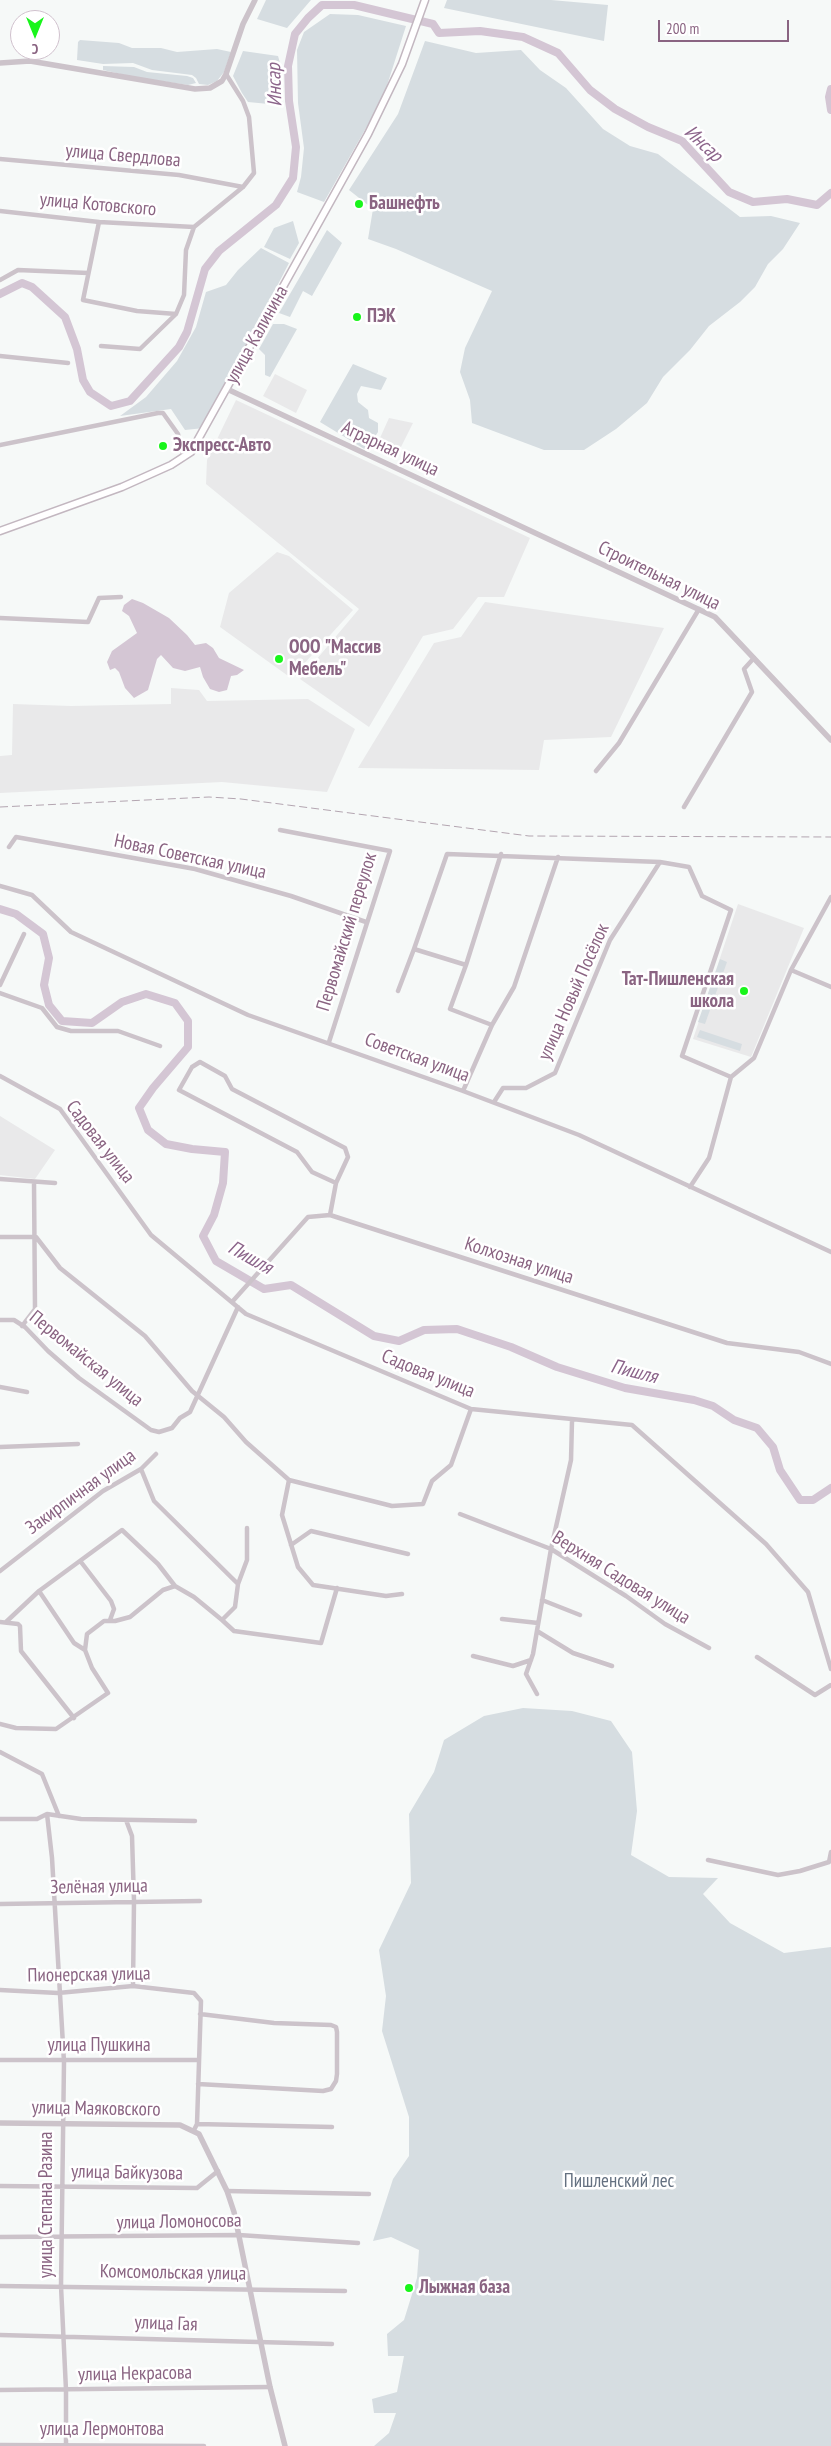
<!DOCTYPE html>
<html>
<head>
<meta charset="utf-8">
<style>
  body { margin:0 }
  #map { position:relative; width:831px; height:2446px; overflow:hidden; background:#f6f9f8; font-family:"PT Sans Narrow",sans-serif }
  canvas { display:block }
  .north { position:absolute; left:10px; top:10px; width:50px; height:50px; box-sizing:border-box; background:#fff; border:1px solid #d0c1cd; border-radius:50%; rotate:180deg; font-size:14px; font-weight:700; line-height:20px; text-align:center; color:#8a6482 }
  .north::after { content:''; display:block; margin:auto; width:18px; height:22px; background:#19f51b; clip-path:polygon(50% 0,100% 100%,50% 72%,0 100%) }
  .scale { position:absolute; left:658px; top:20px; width:131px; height:22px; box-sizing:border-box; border:2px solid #8a6482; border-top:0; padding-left:6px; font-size:15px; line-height:18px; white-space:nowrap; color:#8a6482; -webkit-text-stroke:4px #fff; paint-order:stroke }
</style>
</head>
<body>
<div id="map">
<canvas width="831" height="2446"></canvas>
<div class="north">С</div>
<div class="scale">200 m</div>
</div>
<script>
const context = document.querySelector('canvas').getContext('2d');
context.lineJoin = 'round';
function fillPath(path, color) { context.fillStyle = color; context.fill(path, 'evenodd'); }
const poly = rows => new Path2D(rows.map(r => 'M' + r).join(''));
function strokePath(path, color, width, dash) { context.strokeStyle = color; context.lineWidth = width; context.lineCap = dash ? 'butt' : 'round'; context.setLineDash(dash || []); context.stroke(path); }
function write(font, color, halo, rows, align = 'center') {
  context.font = font + ' "PT Sans Narrow",sans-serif'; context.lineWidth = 5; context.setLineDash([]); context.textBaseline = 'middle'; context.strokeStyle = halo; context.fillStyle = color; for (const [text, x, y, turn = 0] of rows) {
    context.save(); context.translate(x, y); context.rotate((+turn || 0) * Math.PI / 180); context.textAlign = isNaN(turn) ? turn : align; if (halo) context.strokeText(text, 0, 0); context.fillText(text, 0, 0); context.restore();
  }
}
fillPath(poly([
  [275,374,307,390,296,413,263,396],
  [236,400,530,538,504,597,478,597,453,629,423,636,369,727,300,679,359,609,206,484,207,460],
  [389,418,413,423,395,459,375,449],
  [277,552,289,556,353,610,291,678,220,627,229,593],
  [485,602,664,628,611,737,544,740,539,770,358,768,434,643,461,637],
  [171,688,199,690,207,701,308,699,355,729,327,792,222,782,0,793,0,756,12,755,13,704,71,706,171,704],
  [738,904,804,928,751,1057,693,1039],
  [0,1116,55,1150,35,1179,0,1175]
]), '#e9e9ea');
fillPath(poly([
  [266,0,311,0,287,28,257,19],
  [447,0,551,0,608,5,604,41,444,8],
  [330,14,358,15,406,26,383,98,324,202,297,192,301,177,304,148,298,103,297,50,304,32],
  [80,40,119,43,132,48,161,48,177,52,217,49,231,52,224,72,217,81,208,85,199,84,196,78,192,75,152,70,133,63,103,64,77,60,78,42],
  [425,41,476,53,521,50,540,70,566,88,603,129,630,146,658,154,740,217,771,216,800,223,783,249,768,264,755,287,740,302,709,326,690,350,663,377,647,403,616,429,584,450,544,450,472,423,470,400,460,372,465,348,492,291,396,249,368,239,373,209,349,190,398,114],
  [243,51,278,56,280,63,278,91,282,100,279,105,248,102,242,93,233,76],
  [103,66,134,67,147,72,187,76,193,78,196,83,188,85,134,77,103,70],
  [293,221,299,243,290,259,264,247,274,228],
  [327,230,342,243,312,296,303,291,290,317,279,313],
  [261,248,289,263,204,428,185,430,171,409,120,416,146,397,177,361,196,327,206,292,226,285,238,270],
  [273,324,284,324,297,329,270,377,265,375,265,355,259,349],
  [353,364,387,378,381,390,361,386,357,394,358,402,368,410,369,418,378,423,378,432,366,450,320,422],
  [720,959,727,962,705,1024,698,1022],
  [700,1030,742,1044,740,1051,697,1037],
  [523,1708,572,1711,611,1721,632,1752,637,1811,631,1855,669,1877,718,1878,703,1894,730,1923,784,1953,831,1947,831,2446,374,2446,389,2433,396,2413,374,2413,372,2399,397,2392,404,2356,388,2356,387,2334,404,2320,417,2278,419,2250,391,2237,373,2241,393,2179,409,2156,409,2117,382,2031,386,1996,379,1950,411,1883,409,1814,434,1772,444,1740,484,1716]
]), '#d6dde1');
fillPath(poly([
  [132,599,143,603,169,618,187,635,195,645,206,643,213,648,219,658,244,670,237,675,231,676,227,690,219,692,210,689,203,677,200,667,185,671,173,668,161,655,157,659,148,690,134,698,125,688,119,672,115,668,110,670,107,662,112,651,137,633,129,616,122,611,124,605]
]), '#d4c6d4');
strokePath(poly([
  [831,89,829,97,831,110],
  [0,294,22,283,32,287,65,317,77,349,83,380,90,392,111,406,130,401,179,347,187,332,205,269,219,251,276,205,293,178,296,147,289,101,288,66,295,34,308,18,322,5,354,5,433,24,439,33,480,31,523,37,558,53,590,90,615,109,648,127,682,141,729,192,753,202,787,199,817,205,831,193],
  [0,909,16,914,43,934,49,958,44,985,49,1005,62,1021,92,1023,122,1002,146,994,175,1003,188,1021,188,1047,153,1088,139,1108,148,1130,166,1144,192,1149,225,1152,223,1183,214,1215,203,1236,216,1261,264,1289,291,1285,374,1336,399,1341,424,1330,457,1329,511,1347,557,1367,625,1388,694,1400,713,1406,734,1420,757,1428,773,1447,780,1470,800,1500,813,1500,831,1488]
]), '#d4c6d4', 8);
const secondary = poly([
  [0,531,122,487,171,465,191,452,368,134,402,64,425,0]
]);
strokePath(secondary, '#c3b7c0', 9);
strokePath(poly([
  [0,159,179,175,243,187],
  [0,211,99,222,194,227],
  [99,222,83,300,137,311,176,314],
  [0,280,18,270,88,273],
  [101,346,140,349,176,314,184,295,186,250,194,227,243,187,254,173,249,117,243,101,226,74],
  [0,356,68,363],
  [0,445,158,413,163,413,178,434,184,458],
  [0,618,88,622,99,598,121,597],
  [596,771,619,743,699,609],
  [684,807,752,692,744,669,754,658],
  [280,830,390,851,329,1042],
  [9,847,16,837,195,869,291,896,366,922],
  [0,886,32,895,71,932,248,1015,463,1091,579,1135,831,1252],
  [466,965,501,854],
  [791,970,831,987],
  [0,985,24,934],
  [398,991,414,949],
  [0,993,42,1008,57,1027,71,1031,118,1031,160,1046],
  [492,1025,450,1009,466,965,414,949,447,854,660,862,689,867,702,896,731,910,682,1056,731,1077,709,1158,690,1187],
  [0,1076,60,1109,151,1235,246,1314,471,1409,632,1425,766,1544,808,1592,831,1669],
  [731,1077,754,1058,791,970,831,897],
  [463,1091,492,1025,514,987,558,857],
  [494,1102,503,1088,526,1088,555,1073,610,940,660,862],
  [0,1179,55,1183],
  [330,1215,336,1183,312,1172,297,1152,179,1090,192,1067,200,1062,225,1076,232,1089,345,1148,348,1157,336,1183],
  [0,1237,36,1237,60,1268,145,1336,192,1391,224,1417,246,1442,289,1480,392,1506,423,1504,432,1481,451,1465,471,1409],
  [232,1302,308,1217,330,1215,727,1343,799,1352,831,1364],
  [0,1320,14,1320,25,1327,48,1351,79,1378,151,1430,159,1432,172,1428,180,1418,190,1412,238,1307],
  [22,1326,35,1309,34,1182],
  [0,1387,27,1392],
  [0,1447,78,1444],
  [141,1469,154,1501,238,1584],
  [289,1480,282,1515,298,1567,313,1585,386,1596,402,1594],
  [460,1514,551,1549,626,1596,665,1624,709,1648],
  [247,1528,247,1560,238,1584,235,1607,222,1620,234,1631,321,1643,337,1588],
  [291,1545,311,1531,408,1554],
  [81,1562,111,1601,114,1609,110,1620],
  [0,1571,103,1491,141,1469,156,1454],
  [39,1591,122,1530,158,1564,175,1586,194,1597,222,1620],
  [542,1600,580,1615],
  [502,1619,538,1623],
  [0,1622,18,1624,20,1626,21,1651,74,1718],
  [6,1622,39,1591,74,1643,85,1650],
  [537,1631,573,1653,612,1666],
  [473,1656,513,1666,531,1660],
  [757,1657,815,1695,831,1685],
  [537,1694,526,1674,533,1654,551,1549,571,1460,572,1421],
  [0,1724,16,1728,56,1729,108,1693,92,1668,85,1650,87,1634,104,1621,115,1621,130,1617,163,1590,175,1586],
  [0,1752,42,1774,59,1816],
  [47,1814,52,1858,64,2062,61,2286,66,2390,66,2446],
  [0,1819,37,1819,47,1814,81,1819,195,1821],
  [126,1820,132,1836,134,1901,133,1986],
  [708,1860,778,1875,800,1871,829,1862,831,1852],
  [0,1904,200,1901],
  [0,1990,58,1993,133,1986,194,1993,201,2001,197,2124],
  [0,2060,199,2060],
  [198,2084,323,2091,331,2089,336,2081,337,2074,337,2032,336,2027,331,2025,274,2023,200,2014],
  [194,2130,197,2124,332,2127],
  [0,2186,197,2188,218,2171],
  [227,2191,369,2194],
  [0,2237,239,2235,358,2243],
  [0,2286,345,2291],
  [0,2335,332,2344],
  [0,2390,270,2387],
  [0,2445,204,2446]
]), '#ccc3ca', 4.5);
strokePath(poly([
  [0,63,30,61,195,89,210,88,222,81,226,74,243,24,255,0],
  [227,389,715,617,831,740],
  [0,2123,180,2125,199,2134,227,2191,234,2212,270,2387,285,2446]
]), '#ccc3ca', 5.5);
strokePath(secondary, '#fff', 6);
strokePath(poly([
  [0,807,209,797,241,799,529,836,831,837]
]), '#b3a5b0', 1, [8, 4]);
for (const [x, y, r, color] of [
  [359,204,5,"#19f51b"],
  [357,317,5,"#19f51b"],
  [163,446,5,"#19f51b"],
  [279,659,5,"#19f51b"],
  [744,991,5,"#19f51b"],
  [409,2288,5,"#19f51b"]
]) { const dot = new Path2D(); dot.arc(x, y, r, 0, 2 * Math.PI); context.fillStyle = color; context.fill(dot); strokePath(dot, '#fff', 2); }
write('19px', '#8a6482', '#fff', [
  ["улица Свердлова",123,156,5],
  ["улица Котовского",98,205,5],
  ["улица Калинина",257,335,-61],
  ["Аграрная улица",390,449,25],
  ["Строительная улица",659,576,26],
  ["Новая Советская улица",190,857,12],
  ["Первомайский переулок",347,932,-73],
  ["улица Новый Посёлок",574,992,-66],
  ["Советская улица",417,1058,20],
  ["Садовая улица",100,1142,52],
  ["Колхозная улица",519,1261,18],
  ["Первомайская улица",86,1359,39],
  ["Садовая улица",428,1374,22],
  ["Закирпичная улица",81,1492,-36],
  ["Верхняя Садовая улица",621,1578,32],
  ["Зелёная улица",99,1887,-1],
  ["Пионерская улица",89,1975,-1],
  ["улица Пушкина",99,2046],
  ["улица Маяковского",96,2109,1],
  ["улица Байкузова",127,2173,1],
  ["улица Степана Разина",47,2205,-90],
  ["улица Ломоносова",179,2222,-1],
  ["Комсомольская улица",173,2273,1],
  ["улица Гая",166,2324,2],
  ["улица Некрасова",135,2374,-1],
  ["улица Лермонтова",102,2430]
]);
write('bold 19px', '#8a6482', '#fff', [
  ["Башнефть",369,204],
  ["ПЭК",367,317],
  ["Экспресс-Авто",173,446],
  ["ООО \"Массив",289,648],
  ["Мебель\"",289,670],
  ["Тат-Пишленская",734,980,"right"],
  ["школа",734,1002,"right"],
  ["Лыжная база",419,2288]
], 'left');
write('19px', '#647080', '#fff', [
  ["Пишленский лес",619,2182]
]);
write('italic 20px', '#8c658b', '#fff', [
  ["Инсар",275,85,-92],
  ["Инсар",703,144,43],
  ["Пишля",250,1258,29],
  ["Пишля",634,1372,14]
]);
</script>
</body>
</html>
